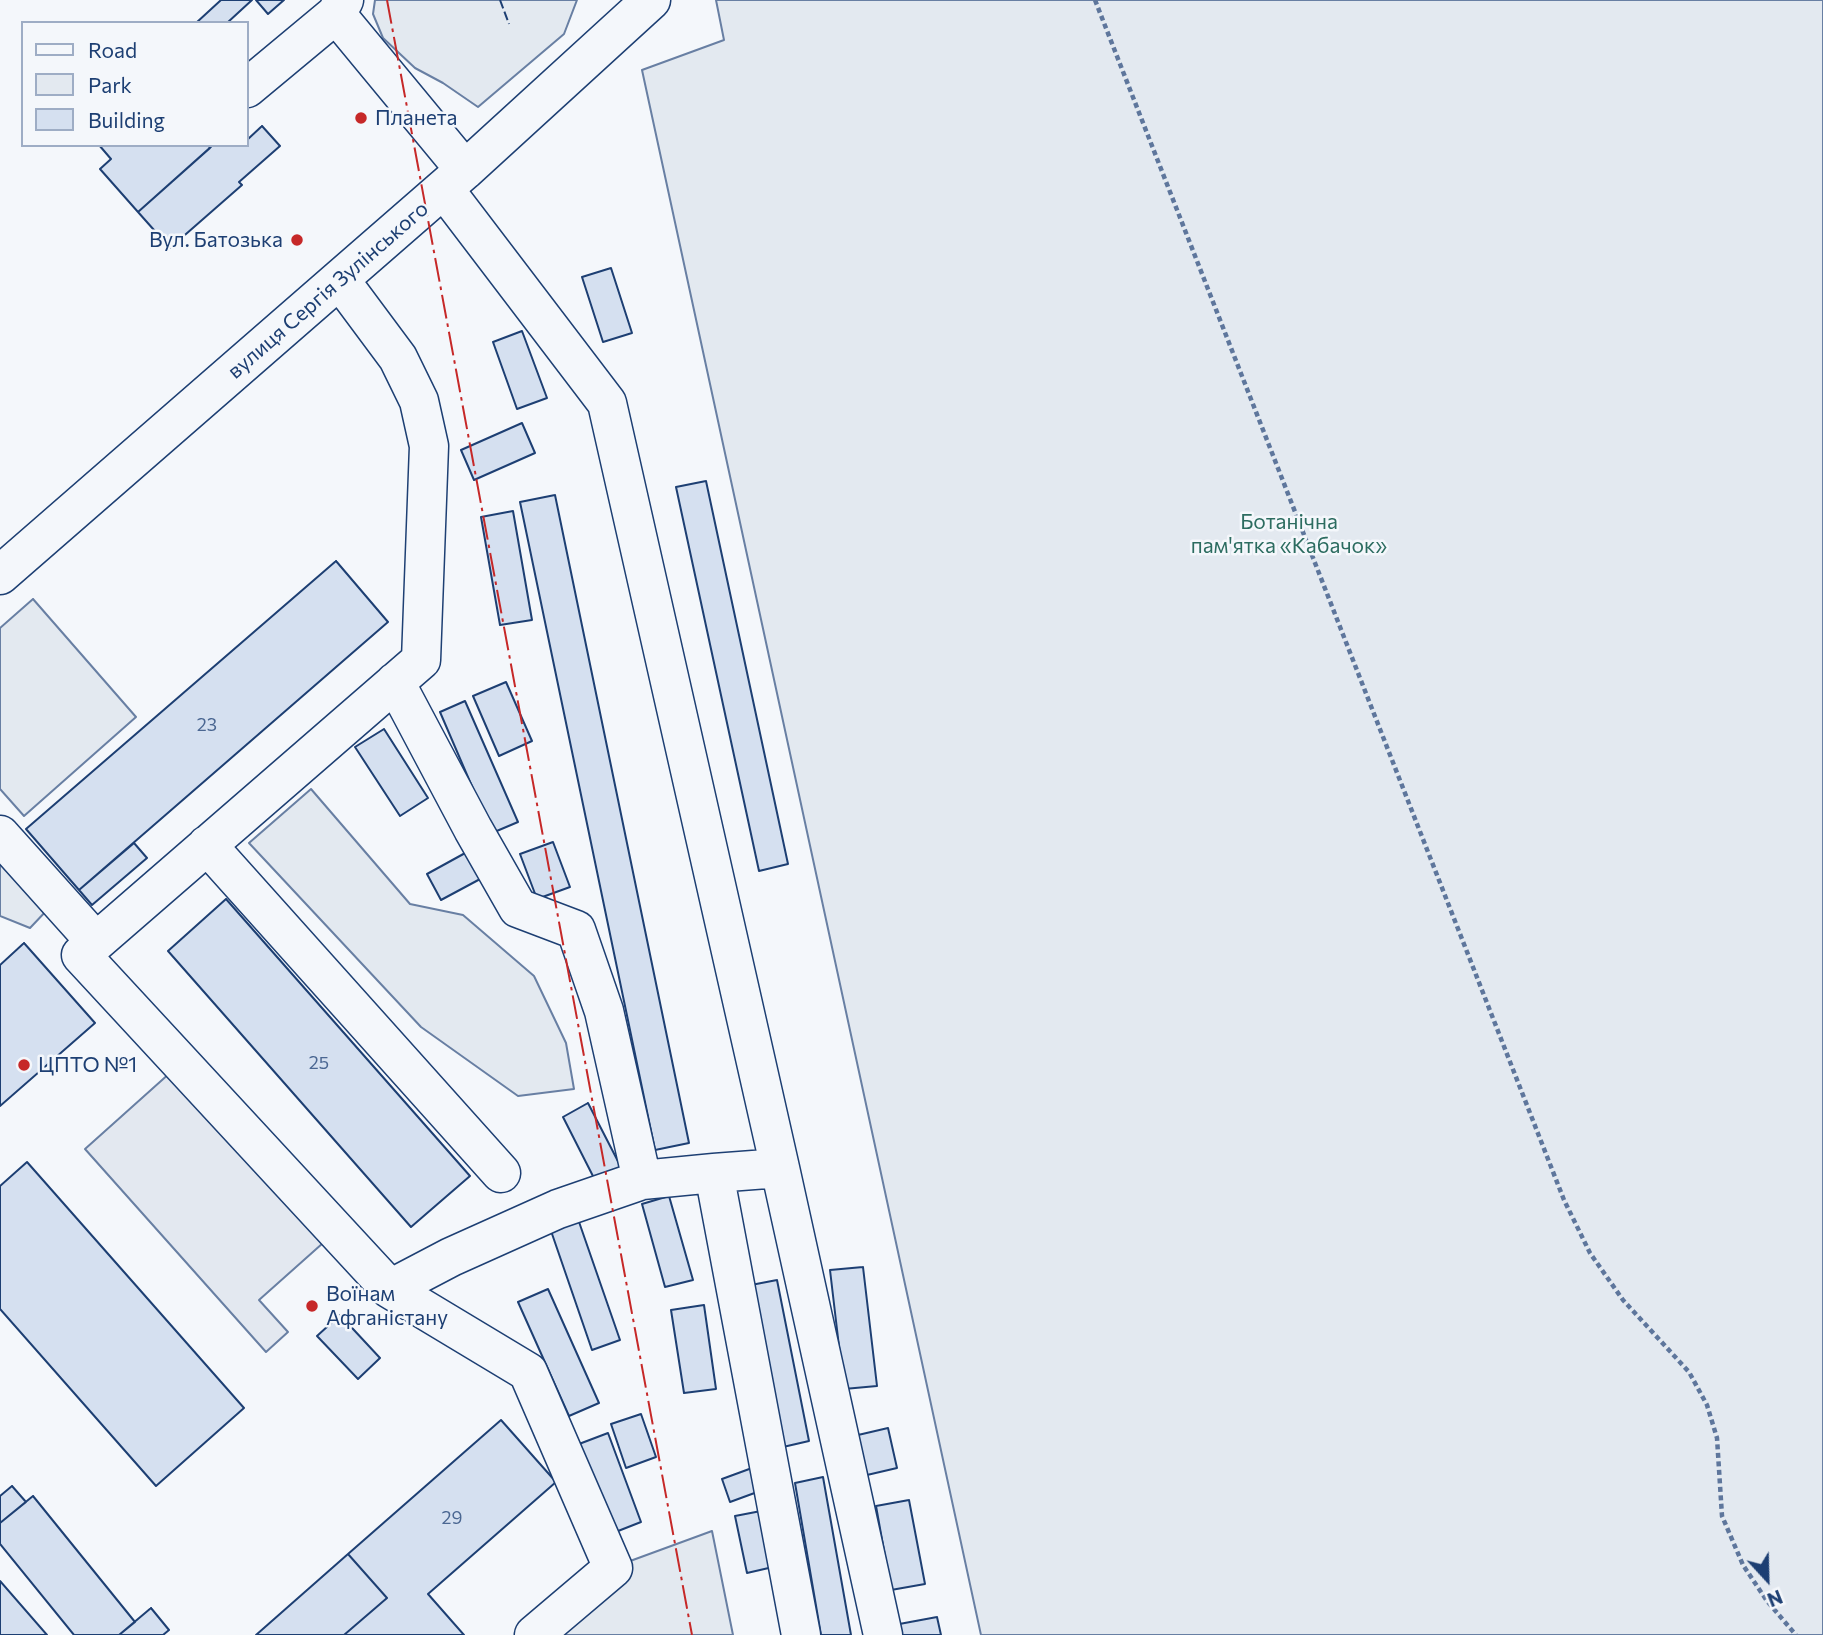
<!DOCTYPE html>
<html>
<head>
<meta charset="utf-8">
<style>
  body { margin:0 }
  #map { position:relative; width:1823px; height:1635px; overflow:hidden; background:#f4f7fb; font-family:Commissioner,sans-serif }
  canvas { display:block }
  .legend { position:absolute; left:21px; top:21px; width:228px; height:126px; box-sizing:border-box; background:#f4f7fb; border:2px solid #9eadc5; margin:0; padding:9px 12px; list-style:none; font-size:21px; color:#1d3f73 }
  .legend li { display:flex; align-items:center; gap:14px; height:35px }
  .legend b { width:35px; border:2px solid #9eadc5 }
  .north { position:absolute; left:1732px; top:1544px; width:70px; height:70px; -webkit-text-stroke:5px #f4f7fb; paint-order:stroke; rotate:158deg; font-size:19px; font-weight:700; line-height:28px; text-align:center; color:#1d3f73 }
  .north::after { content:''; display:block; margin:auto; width:24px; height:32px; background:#1d3f73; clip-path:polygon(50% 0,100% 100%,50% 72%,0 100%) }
</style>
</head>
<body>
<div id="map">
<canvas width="1823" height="1635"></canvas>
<ul class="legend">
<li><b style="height:9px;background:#f4f7fb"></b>Road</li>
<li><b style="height:19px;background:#e3e9f0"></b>Park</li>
<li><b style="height:19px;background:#d5e0f0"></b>Building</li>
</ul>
<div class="north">N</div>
</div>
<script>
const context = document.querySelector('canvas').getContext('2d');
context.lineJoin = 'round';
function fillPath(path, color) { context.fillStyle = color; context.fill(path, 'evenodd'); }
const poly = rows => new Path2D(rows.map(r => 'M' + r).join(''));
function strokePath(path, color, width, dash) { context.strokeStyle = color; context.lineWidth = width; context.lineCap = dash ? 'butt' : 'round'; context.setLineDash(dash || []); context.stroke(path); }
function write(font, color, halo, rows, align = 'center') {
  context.font = font + ' Commissioner,sans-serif'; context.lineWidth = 5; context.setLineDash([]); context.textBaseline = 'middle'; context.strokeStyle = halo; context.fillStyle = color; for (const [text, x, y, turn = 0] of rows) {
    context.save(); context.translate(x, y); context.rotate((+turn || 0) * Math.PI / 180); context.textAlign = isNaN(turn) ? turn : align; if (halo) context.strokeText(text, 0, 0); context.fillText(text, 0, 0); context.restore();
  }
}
const green = poly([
  [375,0,577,0,564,34,478,107,443,83,415,68,383,38,373,14,375,0],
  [716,0,1823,0,1823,1635,981,1635,642,70,724,40,716,0],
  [33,599,136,717,24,816,0,789,0,628,33,599],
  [311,789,410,904,463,915,534,976,566,1043,574,1089,518,1096,421,1027,249,843,311,789],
  [0,855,48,909,30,928,0,916,0,855],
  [712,1531,733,1635,534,1635,622,1564,712,1531]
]);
fillPath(green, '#e3e9f0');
strokePath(green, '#687fa3', 2);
const parking = poly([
  [171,1072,323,1243,259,1300,288,1332,266,1352,85,1149,171,1072]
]);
fillPath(parking, '#e3e8f0');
strokePath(parking, '#687fa3', 2);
const building = poly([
  [221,0,252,0,227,23,196,23,221,0],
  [256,0,284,0,268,14,256,0],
  [262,126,280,146,239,182,242,185,170,248,138,212,213,145,247,145,247,140,262,126],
  [99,145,208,145,210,148,138,212,100,169,111,159,99,145],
  [611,268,632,333,603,342,582,277,611,268],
  [522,331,547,398,517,409,493,342,522,331],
  [522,423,535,453,474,480,461,450,522,423],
  [706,481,788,864,759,871,676,487,706,481],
  [555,495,689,1143,655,1150,520,502,555,495],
  [513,511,532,620,500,625,481,517,513,511],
  [336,561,388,622,79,890,26,829,336,561],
  [506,682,532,741,499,756,473,696,506,682],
  [465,701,518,822,492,833,440,712,465,701],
  [384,729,428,798,400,816,355,747,384,729],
  [553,842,570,887,537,899,520,854,553,842],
  [134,843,147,858,92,905,79,890,134,843],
  [467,852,482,878,441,900,427,874,467,852],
  [226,899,470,1176,411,1227,168,951,226,899],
  [24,943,95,1023,0,1106,0,965,24,943],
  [588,1103,624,1173,598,1186,563,1117,588,1103],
  [27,1162,244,1408,156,1486,0,1309,0,1186,27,1162],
  [669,1196,693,1280,665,1287,642,1204,669,1196],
  [578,1219,620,1340,592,1350,550,1228,578,1219],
  [863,1267,877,1386,844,1389,830,1270,863,1267],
  [777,1280,809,1441,783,1447,751,1285,777,1280],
  [548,1289,599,1403,569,1416,518,1302,548,1289],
  [704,1305,716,1389,684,1393,671,1310,704,1305],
  [340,1315,380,1358,358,1379,317,1336,340,1315],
  [641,1414,656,1457,626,1468,611,1424,641,1414],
  [501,1420,556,1482,428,1594,464,1635,344,1635,387,1598,348,1554,501,1420],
  [888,1428,897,1468,867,1475,858,1435,888,1428],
  [608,1433,641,1522,613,1533,579,1444,608,1433],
  [752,1468,760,1491,730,1502,722,1479,752,1468],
  [823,1477,851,1635,821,1635,795,1483,823,1477],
  [12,1486,26,1502,0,1523,0,1496,12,1486],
  [33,1496,135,1622,119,1635,74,1635,0,1544,0,1523,33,1496],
  [909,1500,925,1584,891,1590,876,1506,909,1500],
  [761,1511,773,1567,747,1573,735,1516,761,1511],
  [348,1554,387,1598,344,1635,256,1635,348,1554],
  [0,1581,47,1635,0,1635,0,1581],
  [151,1608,169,1630,163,1635,119,1635,151,1608],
  [937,1617,941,1635,896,1635,894,1625,937,1617]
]);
fillPath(building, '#d5e0f0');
strokePath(building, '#1d3f73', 2);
const minor = poly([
  [336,14,465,170],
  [247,88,336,14,344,0],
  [444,189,607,403,780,1168,883,1635],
  [0,575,465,170,651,0],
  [395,682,473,829,518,908,576,930,604,1011,642,1180],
  [0,835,96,942,421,660,429,446,419,401,398,358,340,280],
  [207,845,501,1173],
  [96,942,81,955,390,1289,528,1372,613,1568,534,1635],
  [714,1173,801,1635],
  [390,1289,451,1257,558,1209,642,1180,714,1173,780,1168]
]);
strokePath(minor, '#1d3f73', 41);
strokePath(poly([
  [1095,0,1564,1200,1590,1253,1623,1300,1689,1372,1707,1405,1717,1438,1722,1516,1743,1565,1767,1601,1796,1635]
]), '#5e769c', 4.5, [5, 3.5]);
strokePath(minor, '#f4f7fb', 38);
strokePath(poly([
  [500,0,509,24]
]), '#1d3f73', 2, [9, 3.5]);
strokePath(poly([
  [387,0,692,1635]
]), '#c62828', 2, [24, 5, 3.5, 5]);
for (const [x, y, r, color] of [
  [361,118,7,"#c62828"],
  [297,240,7,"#c62828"],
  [24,1065,7,"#c62828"],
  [312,1306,7,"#c62828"]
]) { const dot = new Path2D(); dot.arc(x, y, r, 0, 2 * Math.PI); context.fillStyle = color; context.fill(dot); strokePath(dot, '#f4f7fb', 2.5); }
write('18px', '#4b6792', null, [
  ["23",207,725],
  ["25",319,1063],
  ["29",452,1518]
]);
write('21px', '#1d3f73', '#f4f7fb', [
  ["Планета",375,118],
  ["Вул. Батозька",283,240,"right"],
  ["ЦПТО №1",38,1065],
  ["Воїнам",326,1294],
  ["Афганістану",326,1318]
], 'left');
write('21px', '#1d3f73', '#f4f7fb', [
  ["вулиця Сергія Зулінського",328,290,-41]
]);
write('21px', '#2c6c60', '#f4f7fb', [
  ["Ботанічна",1289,522],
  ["пам'ятка «Кабачок»",1289,546]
]);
</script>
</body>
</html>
